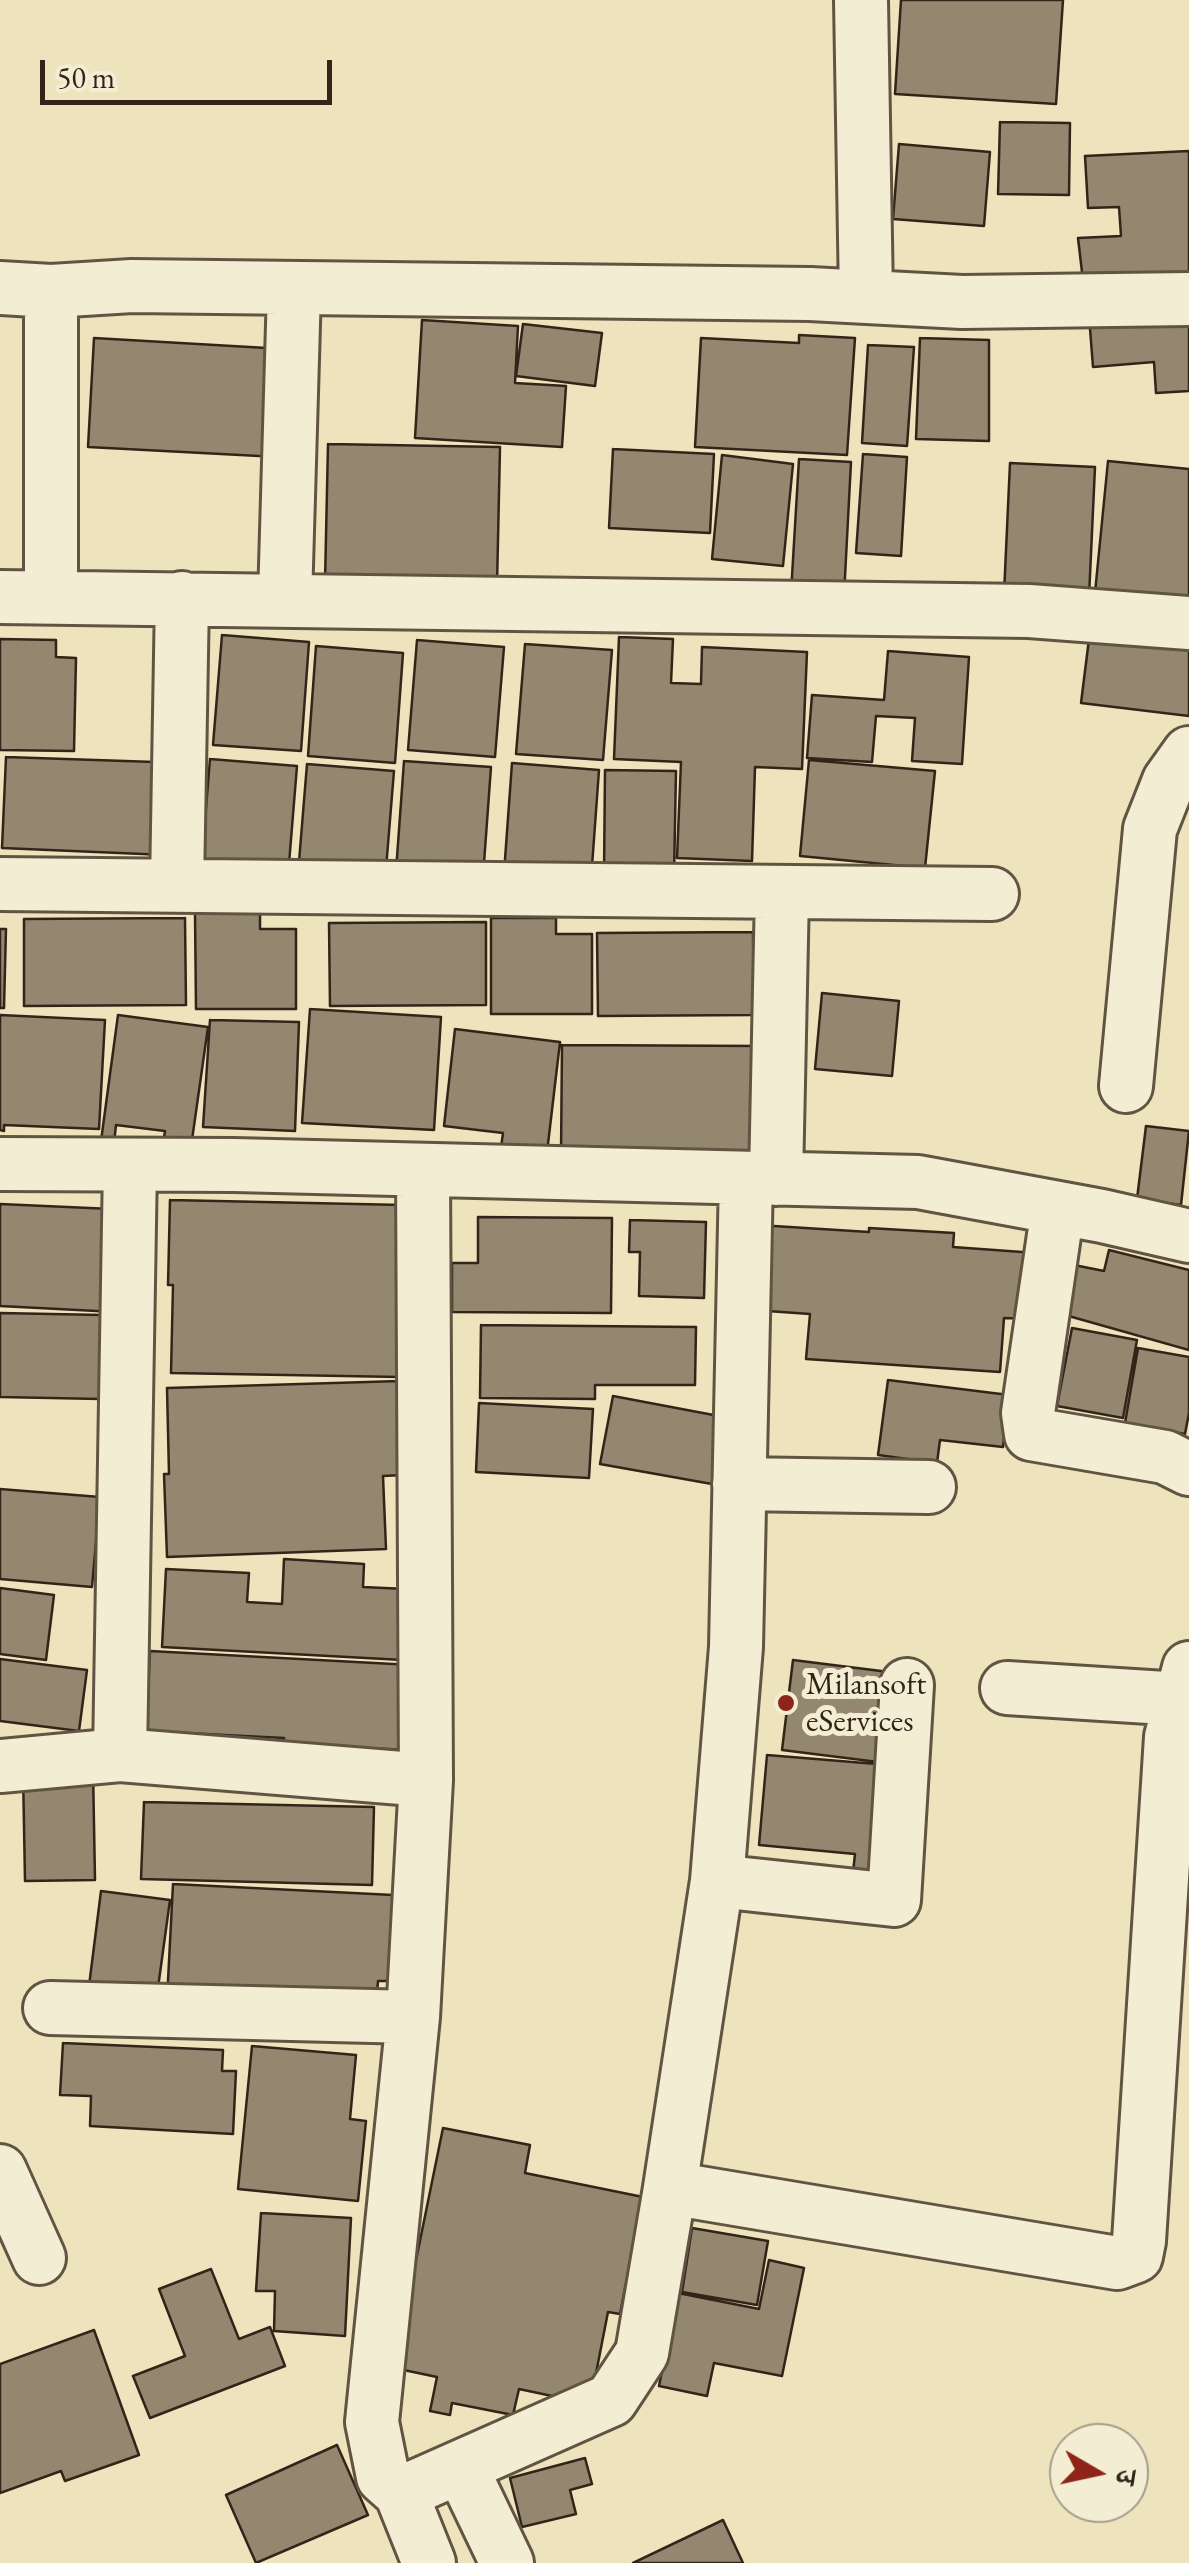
<!DOCTYPE html>
<html>
<head>
<meta charset="utf-8">
<style>
  body { margin:0 }
  #map { position:relative; width:1189px; height:2563px; overflow:hidden; background:#ede3bd; font-family:"EB Garamond","Noto Serif Devanagari",serif }
  canvas { display:block }
  .north { position:absolute; left:1049px; top:2423px; width:100px; height:100px; box-sizing:border-box; background:#f3edd4; border:2px solid #a69d8a; border-radius:50%; rotate:99deg; font-size:28px; font-weight:700; line-height:40px; text-align:center; color:#33241a }
  .north::after { content:''; display:block; margin:auto; width:35px; height:45px; background:#8f2418; clip-path:polygon(50% 0,100% 100%,50% 72%,0 100%) }
  .scale { position:absolute; left:40px; top:60px; width:292px; height:45px; box-sizing:border-box; border:5px solid #33241a; border-top:0; padding-left:12px; font-size:30px; line-height:35px; white-space:nowrap; color:#33241a; -webkit-text-stroke:8px #f3edd4; paint-order:stroke }
</style>
</head>
<body>
<div id="map">
<canvas width="1189" height="2563"></canvas>
<div class="north">उ</div>
<div class="scale">50 m</div>
</div>
<script>
const context = document.querySelector('canvas').getContext('2d');
context.lineJoin = 'round';
function fillPath(path, color) { context.fillStyle = color; context.fill(path, 'evenodd'); }
const poly = rows => new Path2D(rows.map(r => 'M' + r).join(''));
function strokePath(path, color, width, dash) { context.strokeStyle = color; context.lineWidth = width; context.lineCap = dash ? 'butt' : 'round'; context.setLineDash(dash || []); context.stroke(path); }
function write(font, color, halo, rows, align = 'center') {
  context.font = font + ' "EB Garamond",serif'; context.lineWidth = 10; context.setLineDash([]); context.textBaseline = 'middle'; context.strokeStyle = halo; context.fillStyle = color; for (const [text, x, y, turn = 0] of rows) {
    context.save(); context.translate(x, y); context.rotate((+turn || 0) * Math.PI / 180); context.textAlign = isNaN(turn) ? turn : align; if (halo) context.strokeText(text, 0, 0); context.fillText(text, 0, 0); context.restore();
  }
}
const building = poly([
  [901,0,1063,0,1056,104,895,94,901,0],
  [1000,122,1070,123,1069,195,998,194,1000,122],
  [899,144,990,152,984,226,893,219,899,144],
  [1189,151,1189,289,1084,289,1078,238,1121,236,1119,207,1088,208,1085,156,1189,151],
  [1189,308,1189,391,1156,393,1154,362,1093,367,1089,316,1189,308],
  [422,320,518,326,515,383,566,386,562,447,415,438,422,320],
  [523,324,602,333,595,386,516,376,523,324],
  [799,335,855,338,847,455,695,447,701,338,799,343,799,335],
  [94,338,284,349,278,457,88,447,94,338],
  [920,338,989,340,989,441,916,439,920,338],
  [868,345,914,347,907,446,862,443,868,345],
  [328,444,500,447,497,586,325,582,328,444],
  [613,449,714,454,710,533,609,528,613,449],
  [863,454,907,457,901,556,856,553,863,454],
  [722,455,793,464,783,566,712,559,722,455],
  [799,459,851,462,844,596,791,593,799,459],
  [1108,461,1189,469,1189,613,1094,603,1108,461],
  [1010,463,1095,467,1089,597,1004,594,1010,463],
  [1091,623,1189,635,1189,716,1081,703,1091,623],
  [222,635,309,642,301,751,213,745,222,635],
  [619,637,673,639,671,683,701,684,702,647,807,652,802,769,755,767,752,861,677,858,681,762,614,759,619,637],
  [0,639,56,640,56,657,76,658,74,751,0,750,0,639],
  [417,640,504,647,495,757,408,750,417,640],
  [525,644,612,650,603,760,516,754,525,644],
  [316,646,403,653,395,763,308,756,316,646],
  [888,651,969,657,962,764,912,761,915,718,876,716,872,762,807,758,812,695,884,700,888,651],
  [6,757,155,762,166,855,2,848,6,757],
  [210,759,297,766,288,876,201,869,210,759],
  [809,760,935,771,925,868,800,856,809,760],
  [404,761,491,767,483,877,396,871,404,761],
  [512,763,599,770,591,880,504,873,512,763],
  [307,764,394,771,385,881,298,874,307,764],
  [605,770,676,771,674,876,604,875,605,770],
  [195,913,260,913,260,929,296,929,296,1009,196,1009,195,913],
  [185,918,186,1005,24,1006,24,919,185,918],
  [491,918,556,918,556,934,592,934,592,1014,491,1014,491,918],
  [486,922,486,1005,330,1006,329,923,486,922],
  [0,929,6,929,4,1008,0,1008,0,929],
  [753,932,754,1015,598,1016,597,933,753,932],
  [822,993,899,1001,892,1076,815,1069,822,993],
  [310,1009,441,1017,434,1130,302,1123,310,1009],
  [0,1015,105,1020,99,1129,4,1125,4,1131,0,1130,0,1015],
  [118,1015,208,1027,190,1154,162,1150,165,1131,116,1125,114,1143,101,1141,118,1015],
  [210,1020,299,1022,295,1131,203,1127,210,1020],
  [455,1029,560,1042,546,1161,500,1155,503,1133,444,1126,455,1029],
  [562,1045,761,1046,760,1156,561,1156,562,1045],
  [1146,1126,1189,1131,1181,1205,1137,1199,1146,1126],
  [170,1200,403,1205,400,1377,171,1373,173,1285,168,1285,170,1200],
  [0,1204,112,1209,116,1312,0,1306,0,1204],
  [478,1217,612,1218,611,1313,452,1312,452,1263,478,1263,478,1217],
  [630,1220,706,1222,704,1298,639,1296,640,1252,629,1252,630,1220],
  [758,1225,869,1232,869,1228,954,1233,953,1247,1036,1253,1032,1319,1004,1318,1000,1372,806,1359,810,1314,753,1310,758,1225],
  [1109,1250,1189,1270,1189,1350,1058,1313,1064,1263,1104,1271,1109,1250],
  [0,1313,102,1315,100,1399,0,1397,0,1313],
  [481,1325,696,1327,695,1385,595,1385,595,1399,480,1398,481,1325],
  [1072,1328,1137,1340,1123,1418,1057,1406,1072,1328],
  [1138,1348,1189,1357,1189,1413,1185,1434,1125,1423,1138,1348],
  [888,1380,1009,1395,1003,1447,940,1440,937,1463,878,1455,888,1380],
  [400,1381,403,1475,383,1476,386,1549,167,1557,164,1474,169,1474,167,1388,400,1381],
  [613,1396,724,1417,712,1484,600,1464,613,1396],
  [479,1403,593,1409,589,1478,476,1472,479,1403],
  [0,1489,100,1497,92,1587,0,1579,0,1489],
  [284,1559,364,1564,363,1587,406,1589,403,1660,162,1647,166,1569,249,1573,247,1602,282,1604,284,1559],
  [0,1588,54,1595,46,1660,0,1654,0,1588],
  [150,1651,412,1665,407,1750,283,1744,284,1738,146,1731,150,1651],
  [0,1659,87,1670,79,1731,0,1721,0,1659],
  [793,1660,897,1673,886,1763,782,1750,793,1660],
  [767,1755,901,1766,889,1894,851,1891,855,1854,759,1845,767,1755],
  [93,1769,95,1880,25,1881,23,1771,93,1769],
  [144,1802,374,1807,372,1885,141,1879,144,1802],
  [173,1884,413,1896,392,1981,378,1981,376,2007,167,2000,173,1884],
  [101,1891,170,1900,157,1995,89,1986,101,1891],
  [63,2043,223,2050,222,2071,236,2071,233,2134,90,2126,91,2096,60,2095,63,2043],
  [252,2046,356,2055,350,2119,366,2121,358,2201,238,2189,252,2046],
  [443,2128,530,2145,525,2173,643,2197,620,2314,608,2312,590,2404,519,2389,513,2415,452,2403,450,2415,430,2411,437,2377,394,2368,443,2128],
  [261,2213,351,2218,345,2336,274,2331,275,2291,256,2291,261,2213],
  [692,2228,768,2241,757,2305,682,2292,692,2228],
  [769,2260,804,2268,782,2376,714,2363,707,2396,659,2386,678,2293,759,2309,769,2260],
  [211,2269,239,2339,270,2327,285,2366,150,2418,133,2376,185,2356,159,2289,211,2269],
  [94,2330,139,2455,65,2481,61,2471,0,2493,0,2364,94,2330],
  [337,2445,368,2515,256,2563,226,2495,337,2445],
  [585,2458,592,2484,570,2490,576,2514,522,2527,510,2478,585,2458],
  [723,2520,743,2563,633,2563,723,2520]
]);
fillPath(building, '#94876f');
strokePath(building, '#33241a', 2.5);
const minor = poly([
  [861,0,866,297],
  [0,288,51,291,132,286,810,294,962,302,1189,299],
  [51,291,51,596],
  [0,597,1029,611,1189,623],
  [285,600,294,290],
  [0,884,992,894],
  [177,885,182,598],
  [1126,1086,1150,829,1169,781,1189,753],
  [0,1164,234,1165,918,1182,1102,1216,1189,1236],
  [130,1165,120,1755,426,1780],
  [423,1170,426,1780,413,2017,372,2422,383,2477,401,2493,611,2400,642,2353,670,2188,1117,2263,1136,2256,1139,2241,1171,1737,1189,1668],
  [776,1179,782,892],
  [1058,1208,1028,1413,1031,1434,1165,1457,1189,1469],
  [739,1484,929,1487],
  [1007,1688,1181,1699],
  [0,1766,120,1755],
  [717,1881,894,1900,907,1685],
  [50,2008,413,2017],
  [0,2171,39,2258],
  [670,2188,717,1881,736,1647,746,1178],
  [461,2467,507,2563],
  [401,2493,429,2563]
]);
strokePath(minor, '#625443', 58);
strokePath(minor, '#f3edd4', 52);
for (const [x, y, r, color] of [
  [786,1703,10,"#8f2418"]
]) { const dot = new Path2D(); dot.arc(x, y, r, 0, 2 * Math.PI); context.fillStyle = color; context.fill(dot); strokePath(dot, '#f3edd4', 4); }
write('32px', '#33241a', '#f3edd4', [
  ["Milansoft",806,1685],
  ["eServices",806,1722]
], 'left');
</script>
</body>
</html>
